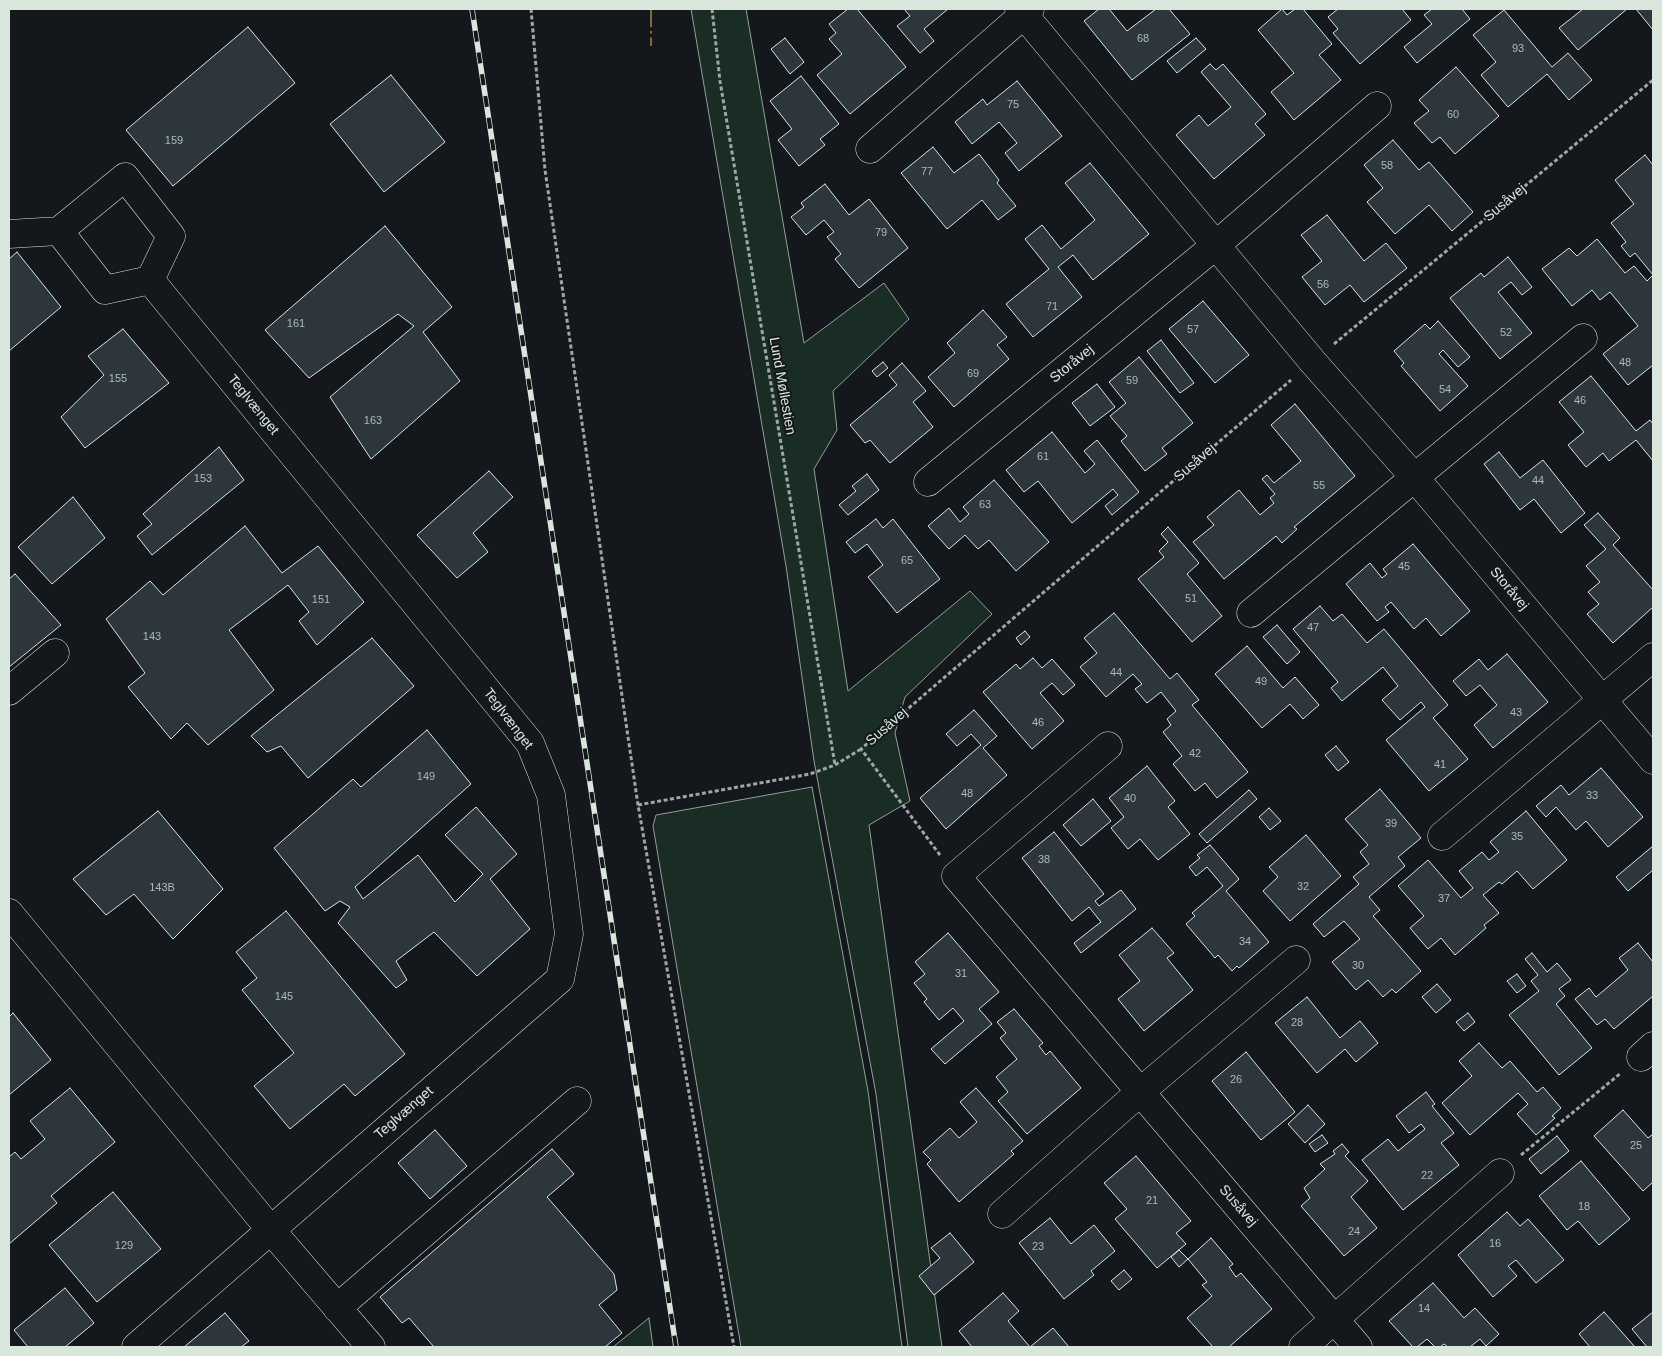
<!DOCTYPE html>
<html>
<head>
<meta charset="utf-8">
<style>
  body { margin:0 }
  #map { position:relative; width:1662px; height:1356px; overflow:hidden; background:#14181c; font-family:Helvetica,sans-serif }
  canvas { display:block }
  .frame { position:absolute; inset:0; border:10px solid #d8e6dc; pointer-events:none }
</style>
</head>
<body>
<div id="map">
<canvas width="1662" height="1356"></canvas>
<div class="frame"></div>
</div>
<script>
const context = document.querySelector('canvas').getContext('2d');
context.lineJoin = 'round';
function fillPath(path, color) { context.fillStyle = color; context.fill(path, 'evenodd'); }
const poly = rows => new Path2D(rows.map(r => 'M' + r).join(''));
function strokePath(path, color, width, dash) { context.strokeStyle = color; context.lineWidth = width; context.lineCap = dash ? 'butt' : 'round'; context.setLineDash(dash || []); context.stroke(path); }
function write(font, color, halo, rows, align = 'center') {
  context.font = font + ' Helvetica,sans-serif'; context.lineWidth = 4; context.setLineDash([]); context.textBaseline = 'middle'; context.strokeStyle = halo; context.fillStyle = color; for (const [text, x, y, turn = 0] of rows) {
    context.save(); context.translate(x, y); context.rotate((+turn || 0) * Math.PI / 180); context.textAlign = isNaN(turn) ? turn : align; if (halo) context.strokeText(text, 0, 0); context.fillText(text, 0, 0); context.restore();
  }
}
const green = poly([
  [691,9,746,9,804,343,884,283,909,319,833,391,837,430,814,469,848,691,970,591,992,614,905,697,895,733,910,801,869,825,942,1347,908,1347,876,1094,814,761,786,566,691,9],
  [812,787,868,1091,902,1347,741,1347,653,826,656,815,812,787],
  [649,1318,653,1347,613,1347,649,1318]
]);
fillPath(green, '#1a2d24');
strokePath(green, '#939e99', 1);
const building = poly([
  [848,9,857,9,906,67,850,114,817,75,842,54,829,39,836,33,829,24,848,9],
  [904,9,948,9,924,29,934,41,920,53,897,26,910,16,904,9],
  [1099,9,1109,9,1127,31,1156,9,1169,9,1190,34,1132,80,1084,21,1099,9],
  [1282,9,1287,15,1295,9,1303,9,1332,44,1319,55,1341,80,1294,120,1271,92,1294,73,1258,30,1282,9],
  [1338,9,1402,9,1411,20,1360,64,1333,33,1338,29,1328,17,1338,9],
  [1432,9,1462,9,1470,19,1417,63,1404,47,1432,24,1424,15,1432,9],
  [1583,9,1627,9,1578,50,1559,28,1583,9],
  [1636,9,1653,9,1653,30,1636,9],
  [1504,10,1552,67,1568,53,1592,80,1569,100,1547,74,1508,107,1481,75,1496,62,1473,35,1504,10],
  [248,27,295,83,173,186,126,130,248,27],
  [785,38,804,62,790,74,771,49,785,38],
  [1196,38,1206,49,1177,73,1167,61,1196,38],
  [1210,64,1216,70,1223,64,1266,114,1255,124,1265,135,1214,179,1176,135,1199,115,1208,126,1231,107,1201,72,1210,64],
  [1456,67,1499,116,1455,154,1440,137,1432,143,1414,123,1429,111,1419,100,1456,67],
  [391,75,445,142,384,192,330,124,391,75],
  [801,76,839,124,820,139,825,145,799,166,778,140,792,129,770,101,801,76],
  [1017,81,1062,136,1019,171,1005,153,1017,143,999,122,972,144,955,122,983,99,987,105,1017,81],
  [1393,140,1419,170,1429,162,1473,212,1452,231,1429,205,1395,234,1367,202,1383,188,1364,165,1393,140],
  [933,147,954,173,979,154,999,180,997,183,1016,206,998,220,982,200,947,229,901,173,933,147],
  [1645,155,1653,165,1653,365,1628,385,1603,354,1638,326,1610,292,1600,300,1592,290,1572,306,1542,269,1569,248,1577,256,1597,239,1625,273,1634,266,1647,281,1653,275,1635,253,1630,257,1621,246,1626,242,1611,223,1634,204,1615,180,1645,155],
  [1090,163,1149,234,1093,280,1073,255,1058,267,1082,297,1033,337,1006,304,1049,269,1025,239,1042,225,1061,249,1095,220,1065,183,1090,163],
  [825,184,849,215,869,199,908,248,859,288,835,259,841,254,827,237,834,232,824,220,806,235,791,217,804,207,801,203,825,184],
  [1327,215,1364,261,1386,243,1407,268,1364,302,1350,285,1325,305,1302,277,1322,261,1301,235,1327,215],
  [385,226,452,307,423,332,460,381,371,459,330,397,414,326,398,314,309,378,265,330,385,226],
  [17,252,61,307,9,351,9,259,17,252],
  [1508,257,1532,287,1522,295,1511,282,1498,292,1532,333,1500,359,1450,298,1481,273,1484,277,1508,257],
  [1203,301,1249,355,1215,383,1169,329,1203,301],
  [983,310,1007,337,997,345,1009,359,954,407,928,377,955,353,947,343,983,310],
  [1438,321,1470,357,1458,367,1443,350,1439,354,1468,386,1440,411,1401,366,1404,363,1394,351,1425,324,1430,329,1438,321],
  [123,329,169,383,85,448,61,417,104,375,88,356,123,329],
  [1161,340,1194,383,1180,393,1147,351,1161,340],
  [1139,357,1193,423,1162,448,1167,454,1145,471,1121,441,1127,436,1110,416,1126,403,1109,382,1139,357],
  [883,362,888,368,877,377,872,371,883,362],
  [902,363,926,391,913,402,933,427,890,463,870,440,865,443,850,425,897,385,889,375,902,363],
  [1591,376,1636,431,1650,420,1653,424,1653,461,1636,440,1609,461,1603,453,1586,467,1568,445,1584,432,1559,402,1591,376],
  [1097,384,1115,407,1090,426,1072,403,1097,384],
  [1295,404,1355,476,1294,527,1297,529,1282,543,1276,536,1224,579,1193,542,1214,525,1207,517,1239,490,1260,515,1274,503,1270,498,1275,494,1262,479,1267,475,1274,483,1301,461,1271,425,1295,404],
  [1052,432,1085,473,1095,464,1084,451,1097,440,1139,492,1112,515,1105,506,1118,495,1113,489,1072,523,1038,481,1024,492,1006,470,1052,432],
  [219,447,244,480,152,555,137,536,152,524,143,514,219,447],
  [1499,452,1520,478,1543,460,1585,513,1561,533,1534,499,1520,510,1484,464,1499,452],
  [489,471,513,497,473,533,488,552,457,578,417,535,489,471],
  [867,474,879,490,848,515,839,505,856,491,852,486,867,474],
  [994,480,1049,542,1016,571,989,540,978,549,965,535,949,549,928,526,949,508,960,522,969,514,963,507,994,480],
  [73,497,105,538,52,584,18,547,73,497],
  [1598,513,1620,538,1613,545,1653,590,1653,607,1613,643,1587,614,1599,604,1588,592,1600,582,1586,566,1606,549,1584,525,1598,513],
  [876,519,883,528,893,519,940,579,897,613,868,577,883,565,867,544,855,553,846,542,876,519],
  [245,526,282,573,318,546,364,602,317,645,299,621,309,612,288,585,229,630,274,690,208,745,187,723,171,739,128,687,145,673,106,619,150,581,163,595,245,526],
  [1168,527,1199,563,1187,574,1222,616,1192,642,1138,579,1164,557,1159,551,1168,542,1161,534,1168,527],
  [1413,544,1470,611,1441,636,1426,618,1414,629,1391,602,1385,607,1389,612,1377,621,1346,584,1370,563,1382,578,1387,574,1383,569,1413,544],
  [15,574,61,625,9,667,9,579,15,574],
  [1320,606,1333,621,1342,614,1367,643,1384,629,1448,705,1433,718,1468,759,1429,791,1386,740,1425,707,1421,702,1400,720,1382,700,1398,686,1383,667,1342,701,1331,688,1338,682,1293,629,1320,606],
  [1114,613,1170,679,1177,673,1199,700,1192,705,1248,772,1217,798,1205,783,1195,791,1173,764,1182,756,1163,732,1171,725,1167,719,1176,711,1161,692,1147,703,1135,689,1142,684,1133,674,1106,697,1080,667,1097,653,1084,638,1114,613],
  [1277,625,1300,652,1287,664,1263,637,1277,625],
  [1025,631,1030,637,1021,645,1016,638,1025,631],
  [372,638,414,686,308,778,281,746,267,752,251,736,372,638],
  [1247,646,1283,688,1295,677,1319,705,1303,719,1290,704,1262,728,1215,674,1247,646],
  [1507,654,1548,702,1493,748,1474,725,1497,705,1480,685,1466,696,1453,681,1479,659,1488,670,1507,654],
  [1033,658,1042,668,1052,659,1075,685,1063,695,1052,683,1040,693,1064,721,1032,749,983,692,1016,664,1020,669,1033,658],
  [974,710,997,736,983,748,1007,775,946,829,920,798,981,745,971,734,957,746,946,734,974,710],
  [427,730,471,784,355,887,363,899,418,855,455,902,483,874,445,835,476,807,517,854,490,879,530,929,477,976,434,932,396,961,407,980,396,988,338,923,350,907,340,901,325,911,274,848,353,779,361,787,427,730],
  [1336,746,1349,762,1338,771,1325,755,1336,746],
  [1147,766,1175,801,1168,807,1190,834,1158,860,1140,839,1128,849,1111,828,1124,817,1109,798,1147,766],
  [1601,768,1643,817,1608,847,1586,821,1576,830,1556,807,1546,817,1536,806,1561,785,1569,795,1601,768],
  [1380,789,1421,838,1398,857,1405,866,1369,897,1380,910,1373,916,1421,971,1396,993,1392,989,1383,997,1368,980,1356,990,1332,962,1360,939,1344,921,1324,937,1313,924,1359,884,1353,877,1369,864,1360,852,1368,845,1345,819,1380,789],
  [1249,790,1257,799,1207,843,1199,834,1249,790],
  [1093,799,1111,821,1081,846,1063,825,1093,799],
  [1269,808,1281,821,1270,830,1259,817,1269,808],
  [158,811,223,889,173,939,134,894,106,915,73,879,158,811],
  [1526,811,1567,860,1533,889,1517,871,1502,884,1499,882,1483,895,1499,913,1484,925,1486,928,1455,955,1441,938,1428,949,1410,928,1424,916,1398,886,1428,860,1461,898,1473,888,1459,871,1482,852,1489,860,1499,852,1490,842,1526,811],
  [1054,832,1104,894,1095,901,1099,906,1121,890,1136,909,1081,953,1074,943,1101,922,1089,907,1072,921,1022,858,1054,832],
  [1306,835,1341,876,1290,921,1263,891,1278,877,1269,867,1306,835],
  [1210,845,1239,879,1226,891,1269,942,1239,968,1237,966,1232,971,1218,955,1215,958,1186,924,1195,916,1192,913,1223,886,1207,867,1196,876,1189,867,1200,858,1197,855,1210,845],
  [1653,846,1653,870,1628,891,1616,877,1653,846],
  [286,911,405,1054,355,1096,344,1084,290,1129,254,1086,294,1053,242,990,257,978,236,952,286,911],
  [1152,928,1174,953,1167,958,1193,990,1144,1031,1118,999,1140,981,1119,955,1152,928],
  [948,933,999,992,979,1009,992,1024,945,1064,931,1049,964,1021,953,1008,939,1020,924,1002,927,999,914,983,925,974,915,962,948,933],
  [1638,943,1653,962,1653,996,1614,1029,1605,1019,1597,1025,1575,999,1589,988,1596,997,1628,970,1619,958,1638,943],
  [1532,953,1547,972,1557,963,1571,980,1559,989,1565,996,1556,1004,1592,1048,1559,1075,1509,1015,1539,991,1531,981,1538,975,1525,959,1532,953],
  [1517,974,1526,986,1517,993,1507,981,1517,974],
  [1437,984,1451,1000,1436,1013,1422,997,1437,984],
  [1307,997,1340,1038,1360,1021,1378,1043,1356,1062,1345,1049,1317,1073,1275,1023,1307,997],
  [1014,1009,1043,1043,1039,1046,1046,1055,1050,1051,1081,1088,1027,1134,998,1101,1008,1092,996,1077,1017,1059,1000,1038,1006,1033,997,1022,1014,1009],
  [13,1013,51,1060,9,1095,9,1017,13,1013],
  [1468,1013,1475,1022,1464,1031,1456,1022,1468,1013],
  [1479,1043,1502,1068,1510,1061,1537,1092,1543,1087,1561,1108,1552,1116,1555,1118,1536,1135,1517,1114,1528,1104,1518,1093,1470,1135,1442,1103,1472,1076,1459,1061,1479,1043],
  [1246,1052,1295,1112,1261,1140,1212,1081,1246,1052],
  [70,1088,115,1142,51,1196,57,1203,9,1244,9,1157,15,1152,21,1159,45,1139,30,1121,70,1088],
  [976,1088,1023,1141,1011,1151,1014,1154,959,1202,927,1164,931,1160,923,1152,950,1128,959,1138,977,1122,960,1102,976,1088],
  [1426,1092,1435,1104,1432,1106,1454,1133,1441,1143,1459,1165,1403,1210,1362,1160,1388,1139,1398,1151,1425,1129,1421,1124,1409,1133,1396,1116,1426,1092],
  [1308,1105,1325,1124,1305,1143,1288,1124,1308,1105],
  [1623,1110,1648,1138,1653,1134,1653,1182,1643,1191,1594,1136,1623,1110],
  [435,1130,467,1166,430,1199,398,1163,435,1130],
  [1322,1135,1328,1143,1315,1152,1309,1144,1322,1135],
  [1557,1136,1569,1151,1541,1174,1529,1159,1557,1136],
  [1342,1144,1349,1152,1345,1156,1368,1181,1351,1197,1377,1228,1344,1256,1301,1206,1310,1198,1304,1188,1325,1169,1320,1164,1335,1154,1333,1151,1342,1144],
  [552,1149,574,1174,547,1197,614,1274,617,1290,599,1305,622,1333,605,1347,434,1347,409,1318,402,1323,380,1297,552,1149],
  [1136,1156,1191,1221,1176,1233,1186,1244,1157,1268,1115,1219,1127,1209,1104,1183,1136,1156],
  [1581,1161,1630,1219,1599,1245,1578,1221,1567,1230,1539,1196,1581,1161],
  [113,1192,161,1249,97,1302,49,1245,113,1192],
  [1507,1212,1520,1226,1528,1219,1564,1260,1536,1283,1516,1260,1508,1266,1517,1276,1493,1297,1458,1255,1507,1212],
  [1050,1218,1071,1244,1094,1225,1115,1251,1091,1271,1094,1275,1064,1299,1019,1243,1050,1218],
  [950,1233,974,1262,934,1295,919,1276,940,1258,931,1248,950,1233],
  [1211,1238,1233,1264,1229,1267,1236,1277,1241,1273,1272,1309,1229,1347,1213,1347,1187,1318,1212,1296,1202,1285,1207,1282,1188,1259,1211,1238],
  [1179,1250,1188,1259,1179,1267,1171,1257,1179,1250],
  [1124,1270,1132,1279,1119,1290,1111,1281,1124,1270],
  [1433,1283,1464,1318,1475,1308,1499,1334,1486,1346,1480,1339,1470,1347,1448,1347,1444,1344,1440,1347,1435,1347,1427,1339,1417,1347,1413,1347,1389,1321,1433,1283],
  [65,1288,94,1323,65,1347,28,1347,14,1330,65,1288],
  [1003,1293,1019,1311,1008,1321,1030,1347,1053,1328,1069,1347,972,1347,959,1331,1003,1293],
  [1604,1312,1635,1347,1590,1347,1579,1334,1604,1312],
  [1653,1312,1653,1347,1647,1347,1632,1329,1653,1312],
  [225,1313,249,1341,241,1347,184,1347,225,1313]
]);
fillPath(building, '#2c363c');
strokePath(building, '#d8e6dc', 1);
const minor = poly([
  [1019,9,1313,362,1415,478,1653,760],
  [870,149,1030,9],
  [125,177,171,236,150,280,105,290,59,231,125,177],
  [9,234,59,231],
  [928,482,1216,245,1377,106],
  [1251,613,1583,338],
  [9,691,55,653],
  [1108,746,956,876,1358,1347],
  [1442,836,1653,657],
  [9,913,270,1229,371,1347],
  [1641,1057,1653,1046],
  [1002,1214,1140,1092,1296,960],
  [337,1308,577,1101],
  [136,1347,560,979,569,934,551,795,530,743,150,280],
  [1303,1347,1500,1173]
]);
strokePath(minor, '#d8e6dc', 29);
strokePath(poly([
  [531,9,545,170,638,805,734,1347],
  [712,9,720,81,835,765],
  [1334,344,1653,80],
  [638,805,810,774,835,765,861,749],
  [940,855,861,749,1291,380],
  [1521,1155,1621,1073]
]), '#9da8a2', 3, [4, 2.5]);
strokePath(minor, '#14181c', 28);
const rail = poly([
  [472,9,676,1347]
]);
strokePath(rail, '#d8e6dc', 5.5);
strokePath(rail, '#14181c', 4, [11]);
strokePath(poly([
  [651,9,651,46]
]), '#ffb74d', 1, [18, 4, 2.5, 4]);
write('11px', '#adbab4', null, [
  ["68",1143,39],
  ["93",1518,49],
  ["75",1013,105],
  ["60",1453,115],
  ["159",174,141],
  ["58",1387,166],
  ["77",927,172],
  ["79",881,233],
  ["56",1323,285],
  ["71",1052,307],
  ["161",296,324],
  ["57",1193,330],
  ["52",1506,333],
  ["48",1625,363],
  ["69",973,374],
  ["155",118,379],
  ["59",1132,381],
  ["54",1445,390],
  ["46",1580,401],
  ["163",373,421],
  ["61",1043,457],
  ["153",203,479],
  ["44",1538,481],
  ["55",1319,486],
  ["63",985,505],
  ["65",907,561],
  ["45",1404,567],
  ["51",1191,599],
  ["151",321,600],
  ["47",1313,628],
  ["143",152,637],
  ["44",1116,673],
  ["49",1261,682],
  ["43",1516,713],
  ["46",1038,723],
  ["42",1195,754],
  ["41",1440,765],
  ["149",426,777],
  ["48",967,794],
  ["33",1592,796],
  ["40",1130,799],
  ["39",1391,824],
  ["35",1517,837],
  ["38",1044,860],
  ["32",1303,887],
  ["143B",162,888],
  ["37",1444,899],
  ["34",1245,942],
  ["30",1358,966],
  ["31",961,974],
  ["145",284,997],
  ["28",1297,1023],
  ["26",1236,1080],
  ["25",1636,1146],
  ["22",1427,1176],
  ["21",1152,1201],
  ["18",1584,1207],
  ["24",1354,1232],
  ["16",1495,1244],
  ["129",124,1246],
  ["23",1038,1247],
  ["14",1424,1309]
]);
write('14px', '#d8e6dc', '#14181c', [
  ["Susåvej",1505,203,-40],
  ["Storåvej",1072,364,-39],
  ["Lund Møllestien",782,386,80],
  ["Teglvænget",253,405,51],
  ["Susåvej",1195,463,-41],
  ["Storåvej",1509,589,50],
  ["Teglvænget",508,719,53],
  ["Susåvej",887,727,-41],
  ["Teglvænget",404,1113,-41],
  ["Susåvej",1238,1206,49]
]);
</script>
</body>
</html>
